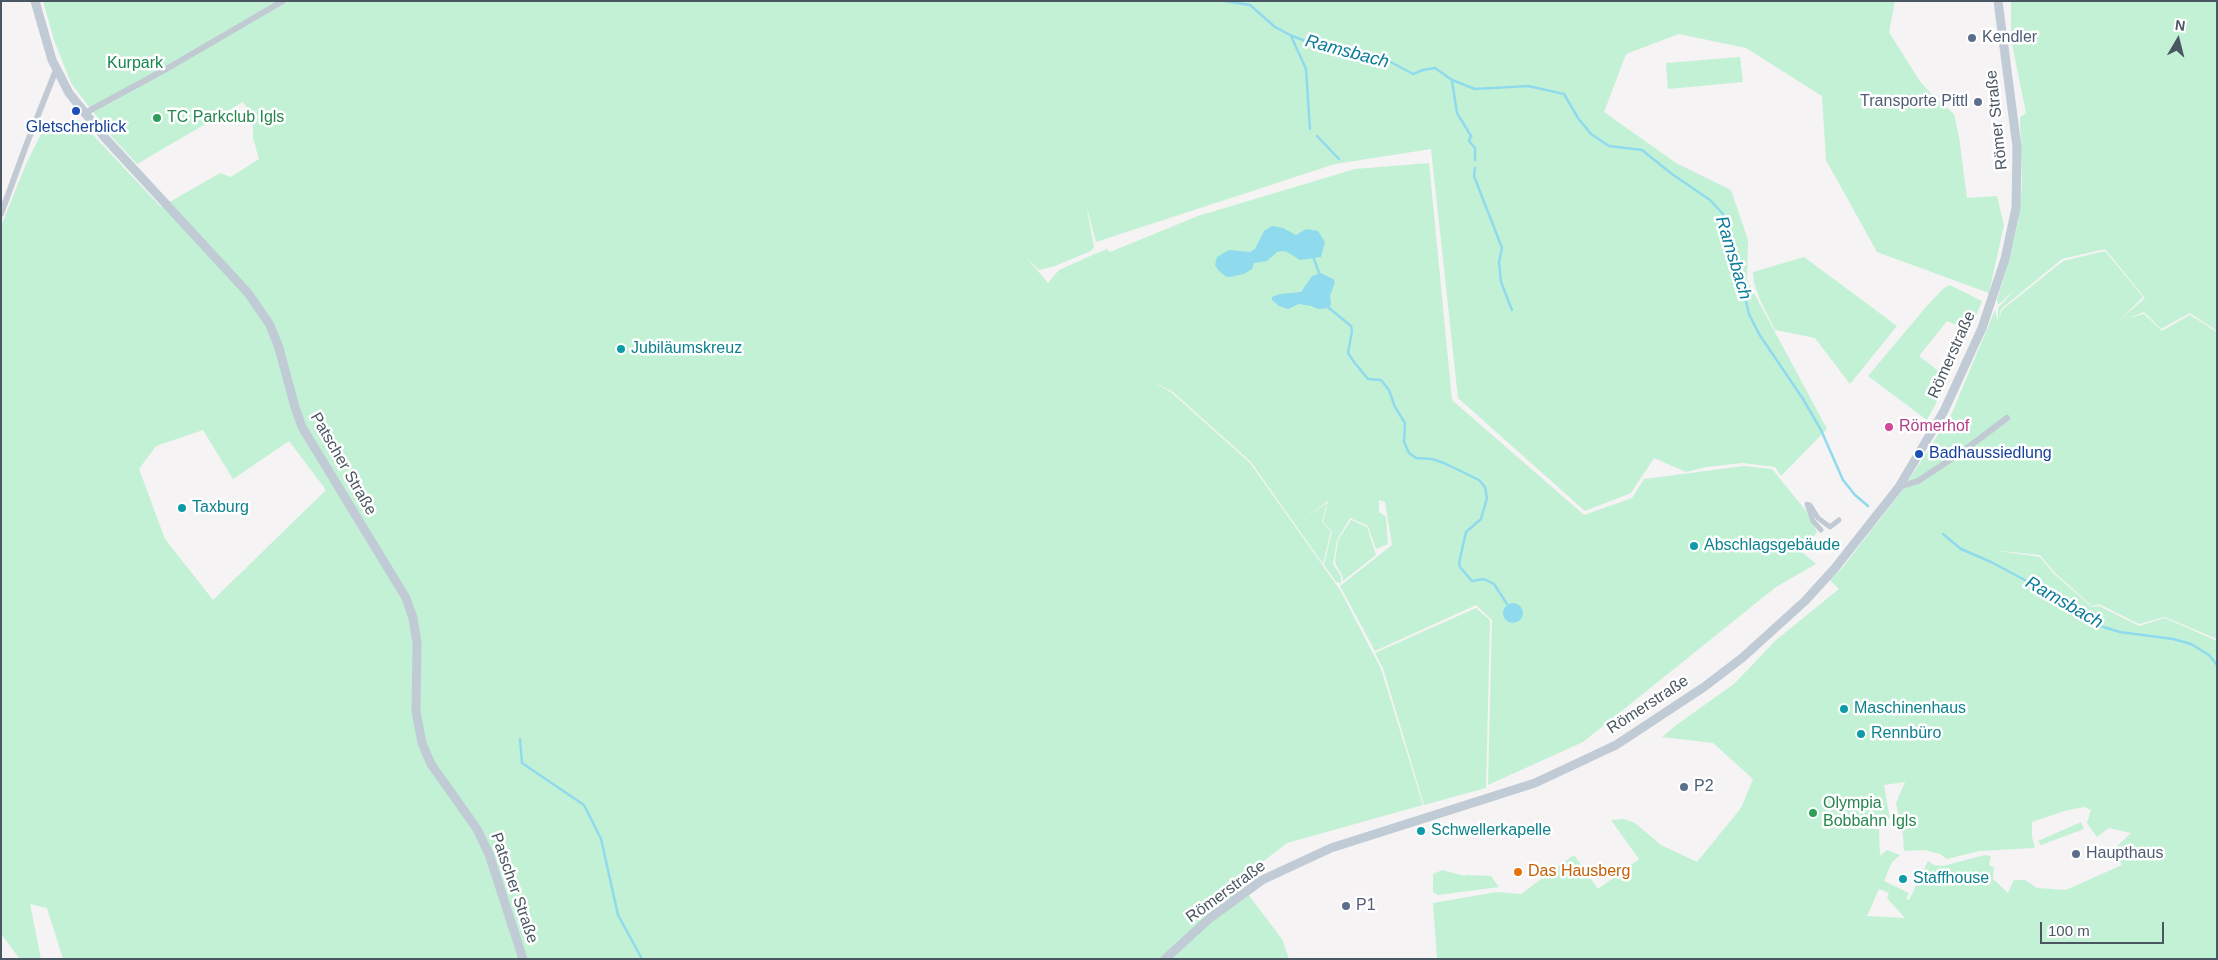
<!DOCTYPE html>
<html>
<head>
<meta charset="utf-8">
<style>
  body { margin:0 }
  #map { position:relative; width:2218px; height:960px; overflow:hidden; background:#f5f3f3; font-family:Helvetica,sans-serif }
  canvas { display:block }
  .frame { position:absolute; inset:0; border:2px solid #4a5661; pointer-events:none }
  .north { position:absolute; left:2153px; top:15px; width:50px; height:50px; -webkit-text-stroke:4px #fff; paint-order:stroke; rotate:8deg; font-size:14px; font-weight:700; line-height:20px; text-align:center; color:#4a5661 }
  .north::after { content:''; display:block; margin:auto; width:18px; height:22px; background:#4a5661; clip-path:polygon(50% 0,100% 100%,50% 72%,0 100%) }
  .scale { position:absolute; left:2040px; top:922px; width:124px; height:22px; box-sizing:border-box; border:2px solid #4a5661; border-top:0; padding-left:6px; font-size:15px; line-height:18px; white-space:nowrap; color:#4a5661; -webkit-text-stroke:4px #fff; paint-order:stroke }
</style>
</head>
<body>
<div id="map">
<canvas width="2218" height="960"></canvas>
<div class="frame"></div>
<div class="north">N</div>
<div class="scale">100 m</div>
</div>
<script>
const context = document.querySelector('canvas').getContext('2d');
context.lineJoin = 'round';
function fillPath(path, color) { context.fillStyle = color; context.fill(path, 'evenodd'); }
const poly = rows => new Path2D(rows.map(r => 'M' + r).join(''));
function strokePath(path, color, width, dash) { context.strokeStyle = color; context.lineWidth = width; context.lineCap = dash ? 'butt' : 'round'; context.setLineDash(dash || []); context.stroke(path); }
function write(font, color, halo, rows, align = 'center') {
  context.font = font + ' Helvetica,sans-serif'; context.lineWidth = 5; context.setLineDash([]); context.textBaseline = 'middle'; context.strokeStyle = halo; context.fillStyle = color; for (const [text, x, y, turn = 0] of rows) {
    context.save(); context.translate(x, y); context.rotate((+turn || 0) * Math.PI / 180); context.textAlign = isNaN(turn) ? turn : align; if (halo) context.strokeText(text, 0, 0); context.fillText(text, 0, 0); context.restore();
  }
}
fillPath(poly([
  [43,1,279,1,252,20,288,1,1895,1,1889,32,1919,80,1932,95,1954,114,1959,137,1967,198,1997,196,2004,225,1989,293,1877,252,1826,160,1822,96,1746,48,1679,34,1626,54,1604,112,1676,163,1731,190,1748,240,1747,280,1827,429,1781,476,1775,467,1743,463,1706,467,1686,472,1654,458,1631,493,1585,511,1458,398,1431,149,1335,164,1096,242,1086,204,1094,247,1091,251,1055,266,1039,270,1026,257,1048,283,1059,270,1097,253,1107,249,1110,252,1198,216,1355,169,1429,163,1452,400,1584,515,1632,498,1644,479,1744,466,1772,469,1807,512,1817,532,1802,552,1816,564,1776,587,1583,742,1488,785,1492,620,1476,605,1375,651,1340,586,1392,545,1385,502,1379,500,1379,512,1386,517,1388,544,1376,549,1368,526,1350,518,1337,540,1333,564,1341,576,1341,583,1336,582,1324,565,1332,531,1323,522,1328,501,1302,520,1327,503,1322,522,1331,531,1323,564,1251,462,1173,392,1152,381,1172,393,1250,463,1340,590,1381,669,1423,805,1287,843,1238,881,1282,939,1289,959,63,959,47,908,30,904,41,959,20,959,1,934,1,226,26,164,46,124,79,120,161,207,220,173,231,177,259,159,253,138,253,116,243,102,137,164,112,137,71,83,54,40],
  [203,430,233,479,289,441,326,490,213,600,165,539,139,469,156,446],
  [2011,1,2217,1,2217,331,2190,313,2161,329,2144,312,2128,318,2144,314,2162,331,2190,315,2217,332,2217,639,2165,617,2139,624,2099,604,2092,606,2055,573,2040,555,1992,550,2040,557,2054,574,2092,607,2099,606,2139,626,2165,618,2217,641,2217,959,1437,959,1433,903,1497,892,1521,894,1574,855,1598,889,1639,859,1611,820,1624,819,1635,823,1661,845,1697,862,1741,808,1753,779,1713,743,1662,737,1675,726,1734,684,1776,640,1839,589,1830,580,1843,567,1901,492,1952,413,1995,310,1998,321,1998,308,2016,289,1998,305,1997,300,2009,261,2018,222,2022,183,2020,117,2026,113,2011,39],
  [2105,249,2145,298,2119,321,2143,297,2105,251,2063,261,2002,310,1999,319,2001,309,2062,259],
  [1905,782,1896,803,1903,835,1904,851,1925,850,1940,854,1947,859,1979,851,2035,848,2032,837,2032,822,2064,811,2084,807,2091,810,2087,823,2097,837,2109,828,2131,833,2113,850,2122,865,2066,890,2037,888,2025,880,2014,880,2008,893,1993,879,1994,868,1989,865,1991,856,1985,855,1943,866,1934,865,1928,861,1909,900,1906,899,1909,893,1884,881,1892,862,1900,855,1887,850,1880,856,1879,829,1865,828,1865,823,1890,819,1884,785],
  [1879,889,1889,893,1887,898,1905,918,1867,916],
  [1740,57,1743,82,1668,89,1666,63],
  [1804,257,1897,326,1850,384,1815,338,1775,330,1760,300,1754,283,1753,272],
  [1950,285,1982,301,1970,331,1947,321,1919,356,1949,379,1927,420,1868,376,1926,307,1944,288],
  [1351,520,1367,527,1376,555,1343,581,1342,575,1335,563,1338,540],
  [1476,608,1490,620,1486,788,1424,805,1383,668,1375,653],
  [2081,822,2084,829,2041,845,2038,841],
  [1442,870,1465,876,1466,875,1491,876,1499,887,1438,895,1433,892,1433,874]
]), '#c3f1d5');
fillPath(poly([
  [1272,226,1283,228,1296,235,1306,229,1318,231,1325,242,1321,257,1300,260,1287,252,1282,251,1277,252,1267,261,1254,263,1252,269,1244,274,1230,277,1225,276,1218,270,1215,265,1217,257,1229,250,1250,252,1255,249,1264,231],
  [1321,273,1333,279,1335,282,1330,296,1331,304,1329,308,1318,309,1311,306,1299,304,1288,309,1279,306,1272,300,1272,297,1280,294,1301,292,1312,276],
  '1503 613a10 10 0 1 1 20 0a10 10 0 1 1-20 0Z'
]), '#90daee');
strokePath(poly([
  [1224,1,1250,5,1275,27,1290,35,1333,52,1355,57,1385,59,1413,74,1423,70,1435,68,1452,80,1475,89,1528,86,1564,94,1578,118,1591,134,1609,146,1642,150,1672,174,1710,200,1723,214,1728,228,1749,314,1759,334,1803,399,1821,430,1843,480,1855,495,1868,506],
  [1291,36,1306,69,1310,129],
  [1452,81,1457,113,1471,136,1469,141,1475,148,1475,160],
  [1317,136,1339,159],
  [1475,168,1474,176,1502,248,1499,262,1501,282,1512,310],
  [1314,259,1319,273],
  [1329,308,1351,326,1352,331,1348,353,1354,362,1368,379,1381,380,1389,390,1395,407,1405,423,1404,442,1409,453,1416,458,1432,459,1444,463,1479,480,1485,487,1487,498,1481,519,1466,532,1459,563,1460,567,1472,581,1484,579,1494,584,1507,604],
  [1943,534,1961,549,1991,562,2038,587,2100,626,2120,632,2173,639,2191,644,2209,655,2217,665],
  [520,739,522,763,584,805,601,839,618,915,642,959]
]), '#90daee', 2.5);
strokePath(poly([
  [1821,530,1813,521,1807,504,1810,505,1818,518,1830,527,1839,520]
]), '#c1cad2', 5);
strokePath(poly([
  [85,113,168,68,283,1],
  [1,214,27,143,56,70],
  [1899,487,1918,481,1962,452,2007,418]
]), '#c1cad2', 6);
strokePath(poly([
  [35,1,52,60,69,93,105,138,248,293,270,325,279,348,295,407,302,427,406,598,413,618,417,643,416,711,422,743,431,764,477,829,489,854,523,959],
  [1165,959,1210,918,1262,880,1331,848,1535,783,1616,745,1704,687,1742,658,1805,601,1835,568,1899,487,1944,411,1982,328,2005,259,2016,208,2017,147,1998,1]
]), '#c1cbd6', 9);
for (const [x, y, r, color] of [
  [1972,38,5,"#5c6f8a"],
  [1978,102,5,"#5c6f8a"],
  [76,111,5,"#1a4fb4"],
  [157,118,5,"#2e9e5b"],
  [621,349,5,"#0f9aa8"],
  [1889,427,5,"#d1479c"],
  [1919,454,5,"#1a4fb4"],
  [182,508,5,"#0f9aa8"],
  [1694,546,5,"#0f9aa8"],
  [1844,709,5,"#0f9aa8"],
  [1861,734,5,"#0f9aa8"],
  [1684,787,5,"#5c6f8a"],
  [1813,813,5,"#2e9e5b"],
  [1421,831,5,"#0f9aa8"],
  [2076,854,5,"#5c6f8a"],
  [1518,872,5,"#e8710a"],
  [1903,879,5,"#0f9aa8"],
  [1346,906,5,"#5c6f8a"]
]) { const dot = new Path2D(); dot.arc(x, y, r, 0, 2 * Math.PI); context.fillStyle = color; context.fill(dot); strokePath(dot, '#fff', 2); }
write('16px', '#4e5e75', '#fff', [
  ["Kendler",1982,38],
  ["Transporte Pittl",1968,102,"right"],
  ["P2",1694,787],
  ["Haupthaus",2086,854],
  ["P1",1356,906]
], 'left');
write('16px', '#17864f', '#fff', [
  ["Kurpark",135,64]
]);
write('16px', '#27864d', '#fff', [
  ["TC Parkclub Igls",167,118],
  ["Olympia",1823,804],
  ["Bobbahn Igls",1823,822]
], 'left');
write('16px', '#4a5661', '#fff', [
  ["Römer Straße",1997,120,-96],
  ["Römerstraße",1952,355,-66],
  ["Patscher Straße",343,464,60],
  ["Römerstraße",1648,705,-33],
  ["Patscher Straße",514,888,71],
  ["Römerstraße",1226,892,-36]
]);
write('16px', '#164399', '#fff', [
  ["Gletscherblick",76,128],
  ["Badhaussiedlung",1929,454,"left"]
]);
write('16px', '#0d838f', '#fff', [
  ["Jubiläumskreuz",631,349],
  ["Taxburg",192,508],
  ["Abschlagsgebäude",1704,546],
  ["Maschinenhaus",1854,709],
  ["Rennbüro",1871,734],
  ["Schwellerkapelle",1431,831],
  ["Staffhouse",1913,879]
], 'left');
write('16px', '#b23c85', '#fff', [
  ["Römerhof",1899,427]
], 'left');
write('16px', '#c56008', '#fff', [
  ["Das Hausberg",1528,872]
], 'left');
write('italic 18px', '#0c7c9b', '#fff', [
  ["Ramsbach",1347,52,15],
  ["Ramsbach",1733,258,73],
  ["Ramsbach",2064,603,30]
]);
</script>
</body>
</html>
